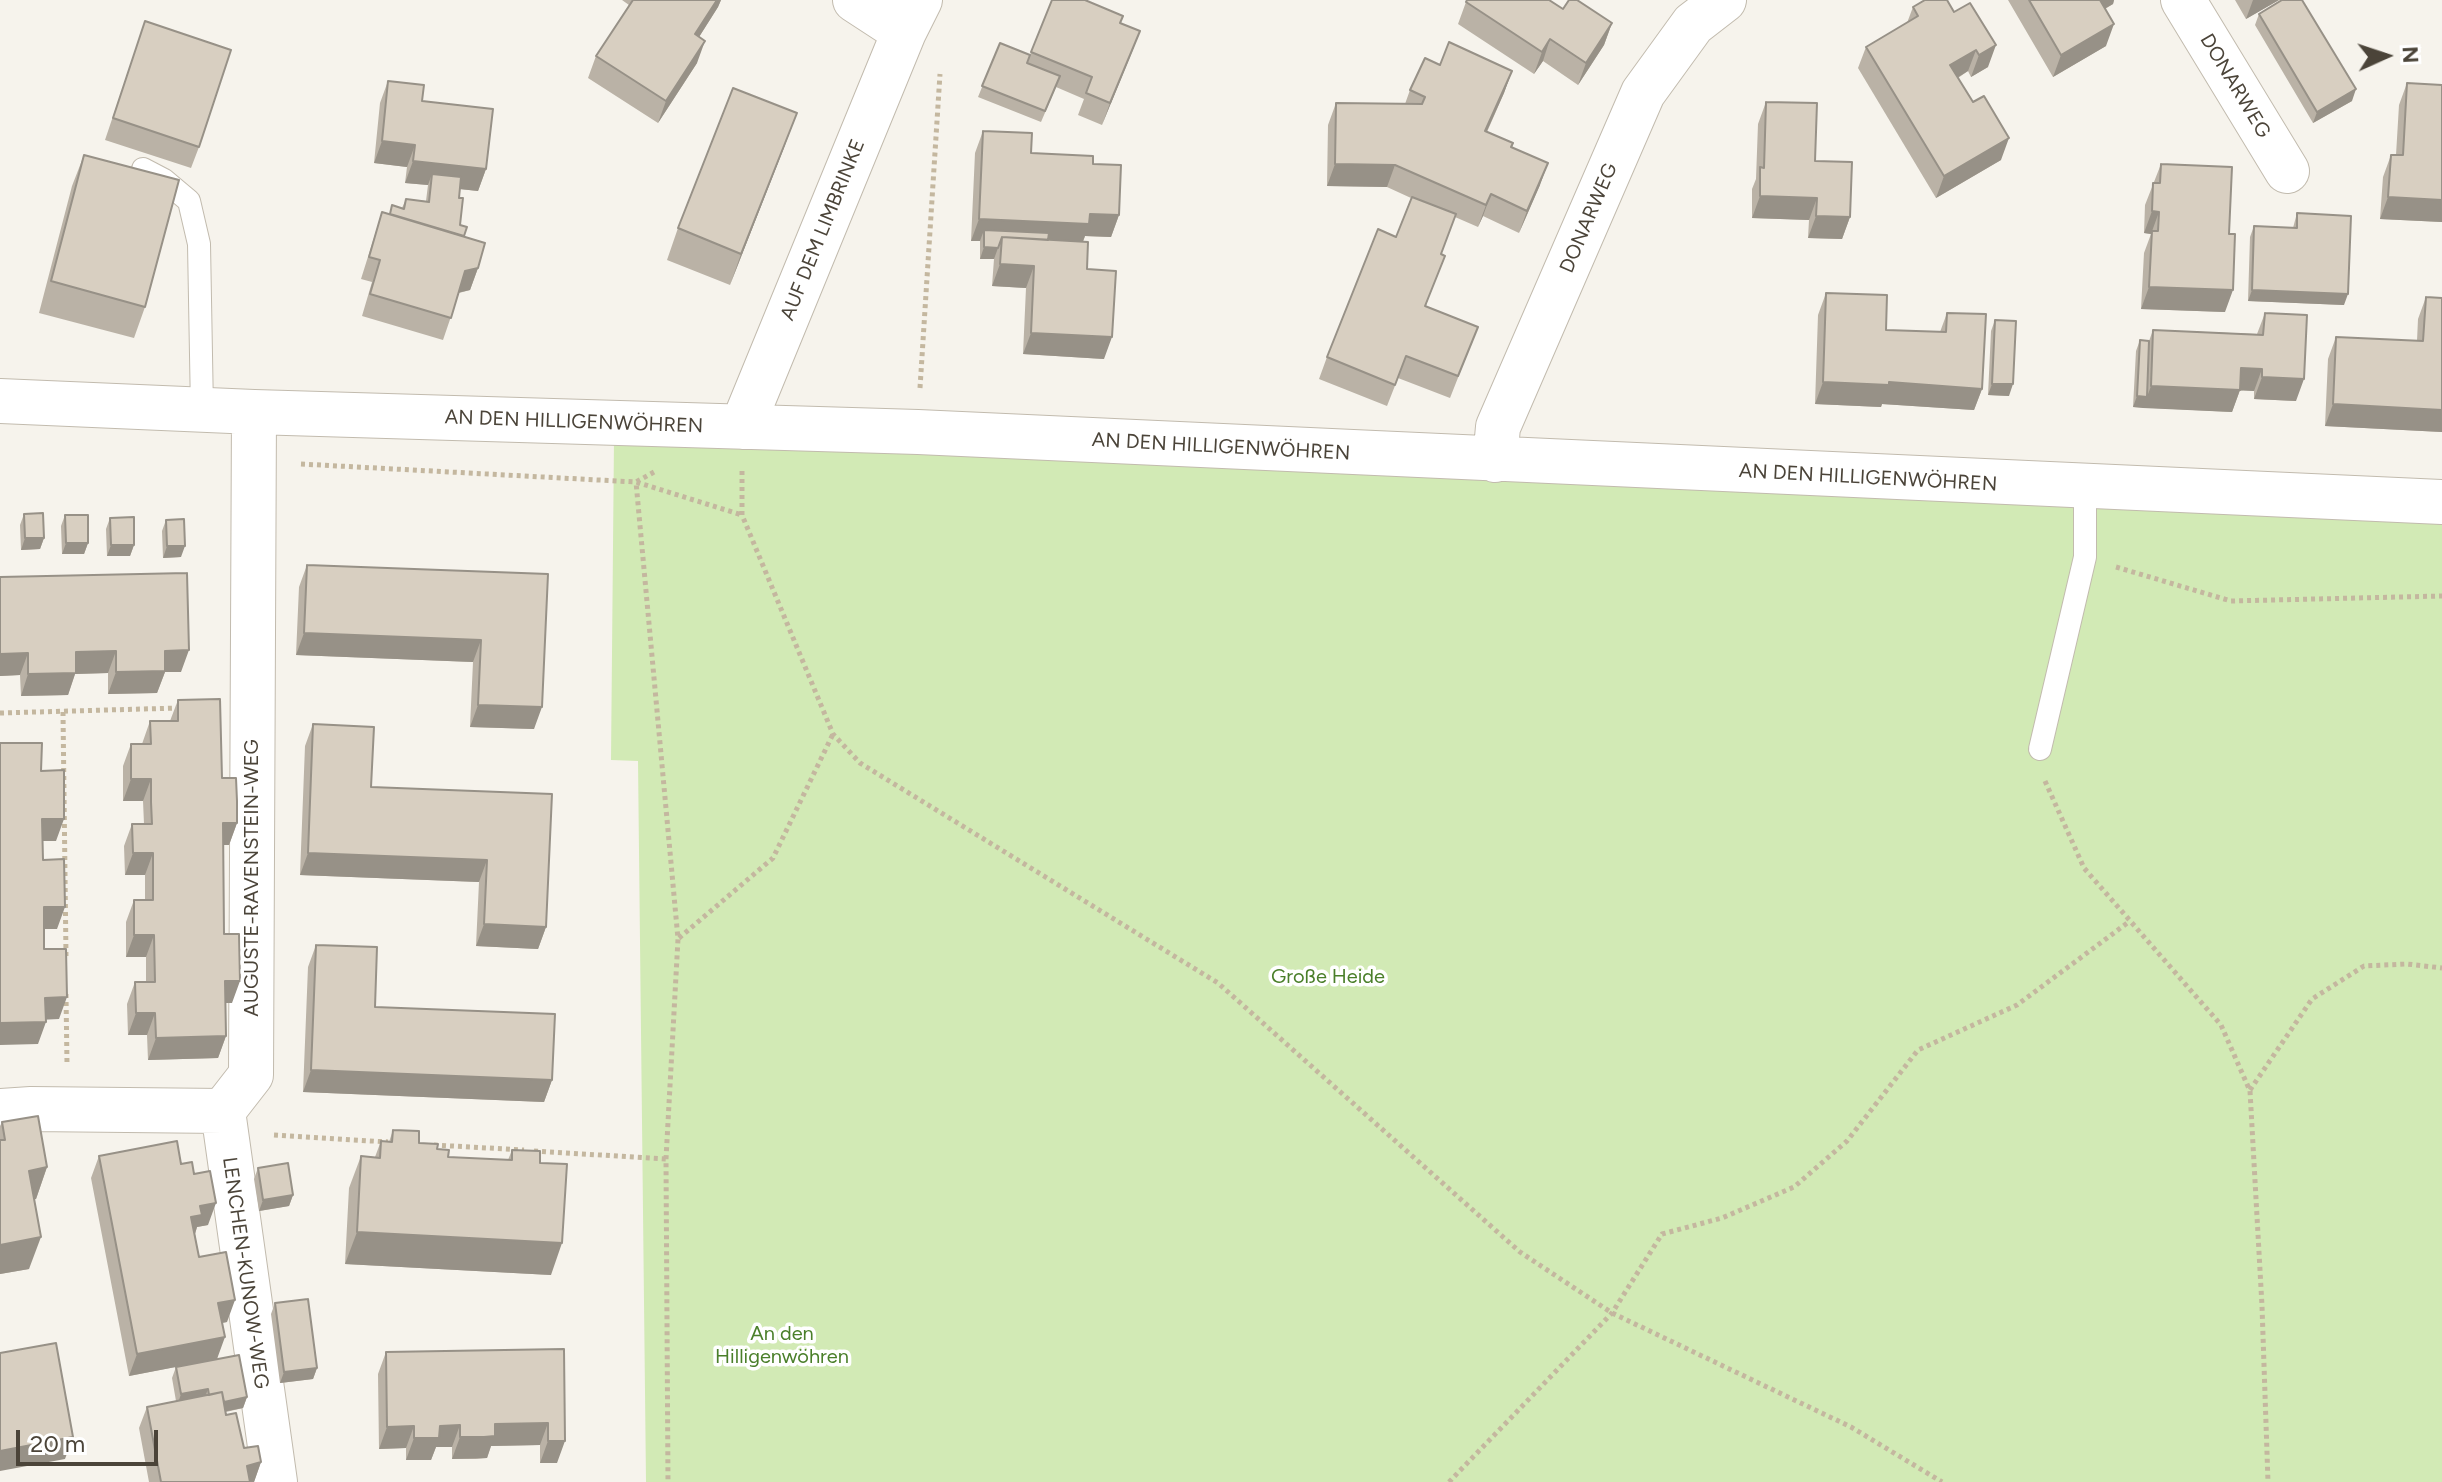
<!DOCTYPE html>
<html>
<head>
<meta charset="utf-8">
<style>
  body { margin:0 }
  #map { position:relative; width:2442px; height:1482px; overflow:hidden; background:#f6f3ec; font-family:Figtree,sans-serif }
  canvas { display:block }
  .north { position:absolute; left:2346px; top:16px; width:80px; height:80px; -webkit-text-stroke:6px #fff; paint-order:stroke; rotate:87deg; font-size:22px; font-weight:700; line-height:32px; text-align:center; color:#4b4439 }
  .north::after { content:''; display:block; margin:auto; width:28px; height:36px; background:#4b4439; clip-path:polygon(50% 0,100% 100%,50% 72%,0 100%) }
  .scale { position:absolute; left:16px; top:1430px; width:142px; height:36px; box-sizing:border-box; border:4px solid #4b4439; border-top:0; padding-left:10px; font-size:24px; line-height:28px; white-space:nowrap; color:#4b4439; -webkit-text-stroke:6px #fff; paint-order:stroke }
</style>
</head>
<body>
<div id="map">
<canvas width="2442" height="1482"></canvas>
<div class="north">N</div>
<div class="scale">20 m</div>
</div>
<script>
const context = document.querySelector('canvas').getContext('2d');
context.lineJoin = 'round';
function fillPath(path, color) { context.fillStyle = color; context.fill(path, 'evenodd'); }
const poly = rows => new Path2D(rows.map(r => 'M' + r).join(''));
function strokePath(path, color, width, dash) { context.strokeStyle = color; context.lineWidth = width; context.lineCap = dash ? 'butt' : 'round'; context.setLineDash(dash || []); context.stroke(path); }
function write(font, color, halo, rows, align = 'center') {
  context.font = font + ' Figtree,sans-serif'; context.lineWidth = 7; context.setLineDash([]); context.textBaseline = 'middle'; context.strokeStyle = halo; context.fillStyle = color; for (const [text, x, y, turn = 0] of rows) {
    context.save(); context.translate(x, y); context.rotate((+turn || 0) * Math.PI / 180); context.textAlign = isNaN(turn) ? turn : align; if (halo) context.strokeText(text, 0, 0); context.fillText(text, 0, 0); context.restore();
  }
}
fillPath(poly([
  [614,439,2442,519,2442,1482,646,1482,638,761,611,760]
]), '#d2eab5');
const service = poly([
  [143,169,164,180,189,201,199,244,202,410],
  [2040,749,2085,557,2085,488]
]);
const minor = poly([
  [855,0,904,32],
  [2183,0,2287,171],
  [0,401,254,412,918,432,2442,502],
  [742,427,904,32,920,0],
  [1495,460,1498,427,1643,93,1693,24,1724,0],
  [0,1111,31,1109,223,1111,251,1075,254,412],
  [223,1111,275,1482]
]);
strokePath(service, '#c2bbae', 24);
strokePath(minor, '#c2bbae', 46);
strokePath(poly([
  [920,388,940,74],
  [301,464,636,482,742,515],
  [742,471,742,515,833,734,860,763,1218,983,1520,1252,1612,1313,1851,1427,1942,1482],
  [654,472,636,482,678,939,666,1159,668,1482],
  [2116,567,2231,601,2442,596],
  [63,712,66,956],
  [0,713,179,708],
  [2045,781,2084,868,2221,1025,2250,1091,2262,1306,2268,1482],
  [679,938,773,858,833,734],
  [66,994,67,1064],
  [2250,1090,2312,999,2364,966,2407,964,2442,968],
  [274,1135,388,1142],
  [434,1145,524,1150],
  [534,1151,666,1159],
  [1449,1482,1612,1313,1662,1234,1722,1218,1794,1187,1847,1141,1918,1050,2017,1005,2130,921]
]), '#c4b79f', 5, [4, 4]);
strokePath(service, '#fff', 22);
strokePath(minor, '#fff', 44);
fillPath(poly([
  [622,0,721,0,718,7,699,37,697,63,658,123,588,78,596,56,629,5],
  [1052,0,1140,31,1102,125,1078,115,1084,99,1056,87,1041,122,978,97,1000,43,1030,55],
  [1947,0,1988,67,1971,77,1968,71,1958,78,2001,160,1936,198,1858,68,1866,47,1907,23,1913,7],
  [2008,0,2114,0,2113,4,2105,9,2106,46,2053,77],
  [2235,0,2279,0,2246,19],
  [1466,2,1563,9,1612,23,1604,45,1578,85,1543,61,1534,74,1458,24],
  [2259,14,2352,101,2313,123,2255,25],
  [145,21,199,147,191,168,105,140],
  [1440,65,1512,71,1504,93,1487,132,1513,143,1512,148,1540,185,1519,233,1483,216,1478,227,1455,217,1441,254,1426,306,1478,327,1450,398,1398,378,1387,406,1319,379,1327,357,1396,237,1411,198,1387,187,1327,186,1328,125,1336,103,1405,104,1410,90],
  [388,81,422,101,486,169,478,191,460,189,460,225,478,268,470,290,459,293,443,340,362,316,372,282,361,279,382,212,389,214,402,208,406,199,426,201,428,185,405,183,407,167,374,163,380,103],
  [2407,83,2442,85,2442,222,2380,219,2383,177,2391,155,2396,155,2399,105],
  [1766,102,1815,161,1850,217,1842,239,1808,238,1809,220,1752,218,1752,189,1756,179,1758,124],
  [983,131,1031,153,1093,164,1119,215,1111,237,1085,236,1083,242,1104,359,1023,354,1026,288,992,286,994,259,980,259,980,241,971,241,975,153],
  [785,145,730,285,667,260,678,228],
  [84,155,145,307,134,338,39,313,72,186],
  [2161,164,2225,312,2141,309,2144,253,2151,234,2144,233,2145,205],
  [2297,213,2344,305,2248,301,2250,237,2254,226,2293,228],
  [1826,293,1886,330,1940,332,1947,313,1982,389,1974,410,1882,404,1881,407,1815,404,1818,315],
  [2426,297,2442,432,2325,426,2328,359,2336,337,2417,341,2418,319],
  [2265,313,2296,401,2254,399,2254,391,2240,390,2232,412,2133,407,2136,351,2140,340,2149,341,2153,330,2257,334],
  [1995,320,2009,396,1988,395,1991,331],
  [24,514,44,538,40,549,21,550,20,525],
  [65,515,88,543,84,554,62,554,61,526],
  [110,518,134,545,130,556,107,556,106,529],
  [166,520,181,557,163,558,162,531],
  [307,565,548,574,534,729,470,727,473,662,296,655,299,587],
  [0,577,181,672,165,672,157,693,108,694,108,673,75,674,68,695,21,696,20,675,0,676],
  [178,700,222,778,237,823,229,845,223,845,224,934,232,1003,225,1003,226,1036,218,1058,148,1060,147,1035,128,1035,127,1004,135,982,146,982,146,957,126,957,126,922,134,900,145,900,145,875,125,875,124,846,132,824,144,824,143,801,123,801,123,766,131,744,142,744,150,721,170,721],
  [313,724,371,787,552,794,546,927,538,949,476,946,479,882,300,875,305,746],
  [316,945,375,1007,552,1080,544,1102,303,1092,308,967],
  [2,1122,47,1167,36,1199,34,1199,29,1269,0,1274,0,1126],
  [393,1130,419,1143,437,1149,448,1157,508,1160,512,1150,540,1163,551,1275,345,1264,349,1188,361,1156,375,1157,381,1141,389,1142],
  [99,1156,181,1164,194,1174,208,1225,197,1227,195,1234,199,1257,227,1322,222,1323,217,1359,129,1376,91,1178],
  [258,1168,293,1195,289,1206,259,1211,254,1179],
  [275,1303,317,1368,313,1379,280,1383,271,1314],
  [564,1349,557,1463,540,1463,540,1445,491,1446,487,1458,476,1459,452,1459,452,1447,436,1447,431,1460,406,1460,406,1448,379,1449,378,1374,386,1352],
  [176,1367,247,1397,243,1408,226,1412,226,1415,244,1448,261,1462,254,1482,149,1482,139,1428,147,1407,176,1401,172,1378]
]), '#bab2a6');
fillPath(poly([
  [717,0,721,0,718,7,687,56,695,34],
  [2096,0,2114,0,2113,4,2090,17],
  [2253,0,2279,0,2246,19],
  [1612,23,1604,45,1578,85,1586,63],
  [2114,24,2106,46,2053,77,2061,55],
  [1140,31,1132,52,1102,125,1110,103],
  [1550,39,1543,61,1534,74,1542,52],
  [705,41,697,63,658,123,666,101],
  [1996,45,1988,67,1971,77,1979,55],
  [1976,50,1968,71,1942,87,1950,65],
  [1512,71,1504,93,1477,153,1485,131],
  [2356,89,2352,101,2313,123,2317,112],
  [797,113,785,145,730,285,741,254],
  [2009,138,2001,160,1936,198,1944,176],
  [382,141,415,145,407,167,374,163],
  [413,161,486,169,478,191,431,186,432,174,428,185,405,183],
  [1548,163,1540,185,1519,233,1527,211],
  [1335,164,1395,165,1387,187,1327,186],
  [1491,194,1483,216,1478,227,1486,205],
  [1760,196,1817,198,1809,220,1752,218],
  [2388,197,2442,200,2442,222,2380,219],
  [2152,211,2159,212,2151,234,2144,233],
  [1090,214,1119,215,1111,237,1085,236,1081,246,1002,237,984,230,980,241,971,241,979,219],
  [1816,216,1850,217,1842,239,1808,238],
  [984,247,998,248,994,259,980,259],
  [1000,264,1034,266,1026,288,992,286],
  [478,268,470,290,457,293,465,271],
  [2149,287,2233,290,2225,312,2141,309],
  [2252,290,2348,294,2344,305,2248,301],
  [1031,333,1112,337,1104,359,1023,354],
  [2241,368,2262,369,2254,391,2233,390],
  [2262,377,2304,379,2296,401,2254,399],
  [1823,382,1889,382,1982,389,1974,410,1882,404,1881,407,1815,404],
  [1992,384,2013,384,2009,396,1988,395],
  [2151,386,2240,390,2232,412,2143,408],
  [2137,396,2147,397,2143,408,2133,407],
  [2333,404,2442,410,2442,432,2325,426],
  [25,538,44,538,40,549,21,550],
  [66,543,88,543,84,554,62,554],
  [111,545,134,545,130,556,107,556],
  [167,546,185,546,181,557,163,558],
  [304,633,481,640,473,662,296,655],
  [189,650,181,672,165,672,157,693,108,694,116,672,165,651],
  [116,651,108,673,75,674,68,695,21,696,28,674,76,652],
  [28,653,20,675,0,676,0,654],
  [478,705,542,707,534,729,470,727],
  [131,779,151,779,143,801,123,801],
  [42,819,64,819,56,841,34,841],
  [223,823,237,823,229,845,215,845],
  [133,853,153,853,145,875,125,875],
  [308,853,487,860,479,882,300,875],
  [44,907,65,907,57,929,36,929],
  [484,924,546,927,538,949,476,946],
  [134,935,154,935,146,957,126,957],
  [225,981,240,981,232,1003,217,1003],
  [67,997,59,1019,38,1020,45,998],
  [136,1013,155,1013,147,1035,128,1035],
  [46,1022,38,1044,0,1045,0,1023],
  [226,1036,218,1058,148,1060,156,1038],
  [311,1070,552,1080,544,1102,303,1092],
  [47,1167,36,1199,17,1202,29,1171],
  [293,1195,289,1206,259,1211,263,1200],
  [216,1203,208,1225,197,1227,194,1237,191,1217,200,1206],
  [357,1232,562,1243,551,1275,345,1264],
  [41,1237,29,1269,0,1274,0,1245],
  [235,1300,227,1322,210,1325,218,1303],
  [225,1337,217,1359,129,1376,137,1354],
  [317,1368,313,1379,280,1383,284,1372],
  [208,1389,204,1400,177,1406,181,1394],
  [247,1397,243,1408,207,1415,211,1404],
  [548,1423,540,1445,491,1446,487,1458,452,1459,460,1437,495,1424],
  [460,1425,452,1447,436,1447,431,1460,406,1460,414,1438,440,1426],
  [414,1426,406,1448,379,1449,387,1427],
  [73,1437,65,1459,0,1471,0,1451],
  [548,1441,565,1441,557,1463,540,1463],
  [261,1462,254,1482,241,1482,247,1466]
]), '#979187');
const building = poly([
  [633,0,717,0,695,34,705,41,666,101,596,56,633,0],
  [1052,0,1085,0,1123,16,1120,23,1140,31,1110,103,1086,93,1092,77,1031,52,1052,0],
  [1467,0,1549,0,1563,9,1569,0,1577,0,1612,23,1586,63,1550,39,1542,52,1466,2,1467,0],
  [1925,0,1947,0,1954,12,1970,3,1996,45,1979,55,1976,50,1950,65,1973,102,1984,96,2009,138,1944,176,1866,47,1918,16,1913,7,1925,0],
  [2029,0,2100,0,2114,24,2061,55,2029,0],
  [2282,0,2302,0,2356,89,2317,112,2259,14,2282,0],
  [145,21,231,50,199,147,113,118,145,21],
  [1449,42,1512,71,1485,131,1513,143,1511,147,1548,163,1527,211,1491,194,1486,205,1395,165,1335,164,1336,103,1422,104,1425,97,1410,90,1425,58,1440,65,1449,42],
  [1000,43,1030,55,1027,63,1060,76,1045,111,982,86,1000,43],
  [388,81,424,85,422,101,493,109,486,169,413,161,415,145,382,141,388,81],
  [2407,83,2442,85,2442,200,2388,197,2391,155,2403,155,2407,83],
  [733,88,797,113,741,254,678,228,733,88],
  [1766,102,1817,103,1815,161,1852,162,1850,217,1816,216,1817,198,1760,196,1760,167,1764,168,1766,102],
  [983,131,1032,133,1031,153,1093,156,1093,164,1121,165,1119,215,1090,214,1089,224,979,219,983,131],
  [84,155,179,180,145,307,51,281,84,155],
  [2161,164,2232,167,2229,234,2235,234,2233,290,2149,287,2152,231,2158,231,2159,212,2152,211,2153,183,2160,183,2161,164],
  [432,174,461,177,459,198,463,198,460,225,467,227,464,236,390,214,392,205,404,209,406,199,429,202,432,174],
  [1412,197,1456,214,1441,254,1445,256,1425,306,1478,327,1458,376,1406,356,1395,385,1327,357,1378,229,1396,237,1412,197],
  [382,212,485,243,478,268,465,271,451,318,370,294,380,260,369,257,382,212],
  [2297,213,2351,216,2348,294,2252,290,2254,226,2297,228,2297,213],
  [984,230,1049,233,1048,240,1002,237,998,248,984,247,984,230],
  [1002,237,1088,242,1087,269,1116,271,1112,337,1031,333,1034,266,1000,264,1002,237],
  [1826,293,1887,295,1886,330,1946,332,1947,313,1986,314,1982,389,1889,382,1889,385,1823,382,1826,293],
  [2426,297,2442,298,2442,410,2333,404,2336,337,2423,341,2426,297],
  [2265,313,2307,315,2304,379,2262,377,2262,369,2241,368,2240,390,2151,386,2153,330,2263,335,2265,313],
  [1995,320,2016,321,2013,384,1992,384,1995,320],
  [2140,340,2149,341,2147,397,2137,396,2140,340],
  [43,513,44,538,25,538,24,514,43,513],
  [65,515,88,515,88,543,66,543,65,515],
  [134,517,134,545,111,545,110,518,134,517],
  [184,519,185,546,167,546,166,520,184,519],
  [307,565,548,574,542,707,478,705,481,640,304,633,307,565],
  [187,573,189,650,165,651,165,671,116,672,116,651,76,652,76,673,28,674,28,653,0,654,0,577,187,573],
  [220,699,222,778,236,778,237,801,237,823,223,823,224,934,239,934,240,981,225,981,226,1036,156,1038,155,1013,136,1013,135,982,155,982,154,935,134,935,134,900,153,900,153,853,133,853,132,824,152,824,151,802,151,779,131,779,131,744,151,744,150,721,178,721,178,700,220,699],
  [313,724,374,727,371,787,552,794,546,927,484,924,487,860,308,853,313,724],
  [0,743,42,743,41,771,64,770,64,819,42,819,43,860,64,859,65,907,44,907,44,949,66,949,67,997,45,998,46,1022,0,1023,0,743],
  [316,945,377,947,375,1007,555,1014,552,1080,311,1070,316,945],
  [38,1116,47,1167,29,1171,41,1237,0,1245,0,1140,5,1140,2,1122,38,1116],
  [393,1130,419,1131,419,1143,438,1144,437,1149,449,1150,448,1157,512,1160,512,1150,540,1151,540,1163,567,1164,562,1243,357,1232,361,1156,380,1158,381,1141,392,1142,393,1130],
  [177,1141,181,1164,192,1162,194,1174,210,1171,216,1203,200,1206,202,1215,191,1217,199,1257,226,1252,235,1300,218,1303,225,1337,137,1354,99,1156,177,1141],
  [288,1163,293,1195,263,1200,258,1168,288,1163],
  [308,1299,317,1368,284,1372,275,1303,308,1299],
  [56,1343,73,1437,0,1451,0,1353,56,1343],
  [564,1349,565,1441,548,1441,548,1423,495,1424,495,1436,484,1437,460,1437,460,1425,440,1426,439,1438,414,1438,414,1426,387,1427,386,1352,564,1349],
  [239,1355,247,1397,224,1402,222,1392,209,1395,208,1389,181,1394,176,1367,239,1355],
  [222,1392,226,1415,236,1413,244,1448,258,1446,261,1462,247,1466,250,1482,161,1482,147,1407,222,1392]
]);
fillPath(building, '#d8cfc1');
strokePath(building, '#979187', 2);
write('20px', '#4b4439', '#fff', [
  ["DONARWEG",2235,86,59],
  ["DONARWEG",1589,218,-67],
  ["AUF DEM LIMBRINKE",823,230,-68],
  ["AN DEN HILLIGENWÖHREN",574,422,2],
  ["AN DEN HILLIGENWÖHREN",1221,447,3],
  ["AN DEN HILLIGENWÖHREN",1868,478,3],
  ["AUGUSTE-RAVENSTEIN-WEG",252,878,-90],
  ["LENCHEN-KUNOW-WEG",245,1273,82]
]);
write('20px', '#4a7f2a', '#fff', [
  ["Große Heide",1328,977],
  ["An den",782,1334],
  ["Hilligenwöhren",782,1357]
]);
</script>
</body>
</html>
